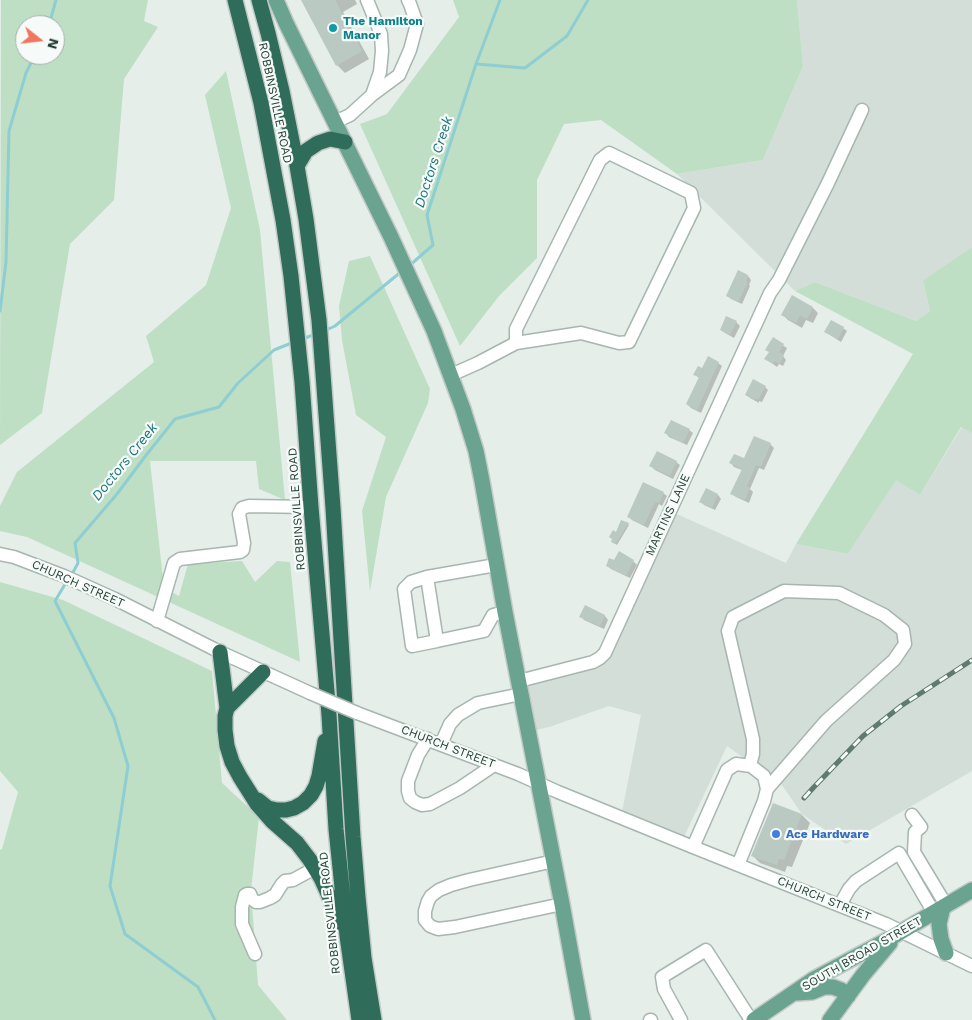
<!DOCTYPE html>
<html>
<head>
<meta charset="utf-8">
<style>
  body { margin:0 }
  #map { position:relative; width:972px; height:1020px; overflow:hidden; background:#e5eee9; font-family:"Work Sans",sans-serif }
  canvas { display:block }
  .north { position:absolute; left:15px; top:15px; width:50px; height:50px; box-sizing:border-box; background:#f6faf8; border:1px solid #a2b0aa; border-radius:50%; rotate:106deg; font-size:14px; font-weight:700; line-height:20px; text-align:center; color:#244036 }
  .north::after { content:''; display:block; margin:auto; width:18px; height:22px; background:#f17660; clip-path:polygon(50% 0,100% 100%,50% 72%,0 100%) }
</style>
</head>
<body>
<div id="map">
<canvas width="972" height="1020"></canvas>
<div class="north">N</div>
</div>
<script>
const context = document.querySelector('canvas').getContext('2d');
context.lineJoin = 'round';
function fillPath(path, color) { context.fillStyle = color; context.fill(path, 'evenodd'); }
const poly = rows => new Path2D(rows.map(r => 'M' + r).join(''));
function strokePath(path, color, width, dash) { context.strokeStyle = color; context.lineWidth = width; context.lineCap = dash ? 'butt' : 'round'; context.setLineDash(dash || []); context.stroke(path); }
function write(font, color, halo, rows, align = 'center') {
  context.font = font + ' "Work Sans",sans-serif'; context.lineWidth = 4.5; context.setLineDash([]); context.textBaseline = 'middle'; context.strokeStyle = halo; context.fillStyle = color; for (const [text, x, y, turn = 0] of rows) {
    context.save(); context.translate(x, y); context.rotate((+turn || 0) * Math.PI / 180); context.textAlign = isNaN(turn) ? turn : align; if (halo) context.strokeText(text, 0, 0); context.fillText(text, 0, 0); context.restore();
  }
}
fillPath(poly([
  [797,0,972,0,972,247,923,280,930,311,916,321,815,282,795,291,677,174,763,160,803,66],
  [962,427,972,433,972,771,846,844,802,814,782,785,727,746,682,841,621,817,641,715,609,706,552,726,529,732,519,681,600,658,670,511,786,563,796,544,848,554,896,479,920,495]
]), '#d3ded8');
fillPath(poly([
  [1,0,148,0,144,21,158,27,124,79,114,200,70,244,42,413,0,445],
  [25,25,55,25,55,55,25,55],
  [453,0,797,0,803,66,763,160,677,174,601,120,564,124,537,180,537,258,499,296,460,346,360,124,387,114,459,17],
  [226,71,260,230,285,500,259,489,256,461,150,461,164,588,179,596,188,564,242,561,255,582,277,561,290,562,300,662,27,537,0,531,0,506,17,472,154,362,146,336,206,285,231,208,205,95],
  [972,247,972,433,961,427,920,495,896,480,848,554,796,544,913,354,795,291,815,282,916,321,930,311,923,280],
  [370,256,430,389,428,403,386,497,370,591,362,511,386,437,356,415,342,340,339,306,349,261],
  [0,582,63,600,212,671,222,783,259,817,251,890,258,985,287,1020,0,1020,0,850,2,849,18,792,0,771]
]), '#bedfc4');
fillPath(poly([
  [302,0,355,0,357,4,343,12,369,59,345,73,337,65],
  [748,276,751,280,749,285,750,286,742,304,731,299,728,296],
  [792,297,813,308,818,313,813,323,806,320,802,328,788,320,782,314],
  [736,322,740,326,734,338,725,333,721,330],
  [843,328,847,331,841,342,830,335,826,332],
  [773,339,787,348,783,356,786,360,783,366,779,364,777,367,766,359,770,353],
  [718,363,722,366,701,413,691,408,687,404,700,379,695,374,703,369],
  [765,387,768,390,762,402,759,401,759,403,750,398,746,395],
  [689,430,693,433,687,445,669,437,666,433],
  [770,444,774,448,764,470,759,468,750,489,753,492,749,503,736,497,732,494,742,470,734,467,731,463,744,460],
  [676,462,680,465,673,479,655,470,651,466],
  [707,490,718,495,721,499,715,510,704,505,701,501],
  [663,493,667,496,662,506,659,504,648,528,632,520,629,517],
  [628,524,629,525,617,545,614,543,616,533],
  [633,561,637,565,630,578,611,569,607,565],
  [585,607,605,616,608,620,604,629,584,620,581,616],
  [774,805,802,815,810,823,792,867,787,866,785,872,760,863,752,855]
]), '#0003');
strokePath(poly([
  [49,25,56,0],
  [476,64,525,68,567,36,588,0],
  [409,266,433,245,427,215,476,64,500,0],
  [0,311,6,262,9,131,26,73,35,55],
  [324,331,335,326,402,271],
  [303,339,315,334],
  [71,576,78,563,75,543,117,494,147,454,175,419,219,407,238,383,274,350,294,342],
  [67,581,55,601,114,718,128,766,110,886,125,934,198,987,215,1020]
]), '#8eced2', 3);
fillPath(poly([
  [301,0,335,0,362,51,336,66],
  [738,270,748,275,746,281,748,282,738,302,726,296],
  [792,295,813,307,807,319,800,315,796,323,781,315],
  [726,316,737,321,730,335,720,330],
  [831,320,844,327,838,339,824,332],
  [773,337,784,344,779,352,784,355,779,364,775,361,773,364,764,359,769,352,765,350],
  [708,356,719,362,697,410,686,404,699,377,693,375,698,366,702,368],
  [753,379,766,386,758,400,756,398,755,400,745,395],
  [671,420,690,429,683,443,664,433],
  [754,436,771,443,761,467,756,465,747,486,750,488,745,500,730,494,742,469,729,463,734,454,744,458],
  [657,451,677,461,670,476,649,466],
  [643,482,664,492,659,503,655,502,644,525,627,517],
  [706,488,718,494,712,508,699,502],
  [621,520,629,523,615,544,611,542,612,539,609,537,613,530,616,532],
  [619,551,634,560,626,576,606,566,609,558,614,560],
  [585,605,605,615,600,626,579,617],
  [773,803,802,814,784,860,779,859,777,865,751,856]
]), '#bac9c2');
const minor = poly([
  [367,0,381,34,382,51,380,72,372,95],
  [335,122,350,115,372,95,399,75,410,50,417,24,410,4,408,0],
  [451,375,478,363,516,343,581,333,619,343,629,342,694,208,691,193,609,153,600,160,516,329,516,343],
  [0,554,14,557,64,576,115,599,220,652,310,693],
  [496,565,427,577,437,641,484,631,493,615,505,612],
  [427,577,411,582,404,589,412,646,437,641],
  [157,621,174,563,180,559,240,552,243,550,244,543,239,514,242,508,249,506,311,507],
  [519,681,593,662,600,658,605,653,770,293,779,280,828,183,862,110],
  [357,713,518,774,558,792,693,847,886,924,972,966],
  [428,739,418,755,408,781,408,791,410,798,415,802,422,805,430,804,460,788,494,765],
  [441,744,450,724,458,715,478,703,521,694],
  [912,815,921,827,915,832,914,852,946,905],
  [693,847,727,770,736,764,751,766,764,776,767,789],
  [554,861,469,880,451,885,439,890,431,896,428,901,425,911,425,920,430,926,438,929,455,927,562,904],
  [738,865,764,801,767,789,826,721,894,660,905,644,903,630,884,615,839,593,784,591,733,617,728,631,753,739,753,754,750,765],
  [840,905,849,889,856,881,899,853,934,913],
  [255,954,242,924,242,907,245,895,247,894,250,894,252,899,256,902,260,902,270,898,275,895,282,884,285,881,293,880,315,868],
  [650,1020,651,1020],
  [681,1020,664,989,662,977,706,950,751,1020]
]);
const major = poly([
  [276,0,286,23,391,237,434,331,463,409,476,451,482,481,505,612,562,904,583,1020],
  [943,907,939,924,941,939,946,953],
  [797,993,812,992,824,987,833,987,841,990,848,996],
  [754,1020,814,979,887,940,972,890],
  [830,1020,863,975,890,943]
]);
const highway = poly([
  [235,0,261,103,283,220,291,276,302,382,311,507,329,715,336,829,347,936,359,1020],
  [259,0,268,33,282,91,297,166,306,219,319,320,333,508,353,837,358,897,364,958,374,1020],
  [297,166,306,151,318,143,330,139,345,142],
  [220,652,227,708,225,716,225,730,227,746,232,762,240,777,257,804,272,821,297,843,310,860,321,878,341,923],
  [227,708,263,672],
  [258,800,268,808,277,810,286,810,294,808,303,803,311,795,316,786,319,776,325,741]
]);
strokePath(minor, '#a7b6b0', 15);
strokePath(major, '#c2cac7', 18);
strokePath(highway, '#c2cac7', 18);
strokePath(minor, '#fff', 12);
strokePath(major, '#6aa38f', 15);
strokePath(highway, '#306c5a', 15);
const rail = poly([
  [804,798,814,787,863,736,901,706,972,660]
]);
strokePath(rail, '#5f7b71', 5);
strokePath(rail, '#f6faf8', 3, [9]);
const minorBridge = poly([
  [310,693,357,713]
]);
strokePath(minorBridge, '#a7b6b0', 15, []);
strokePath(minorBridge, '#fff', 12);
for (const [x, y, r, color] of [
  [333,28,5,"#0f9aa8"],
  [776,834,5,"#3f7fe0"]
]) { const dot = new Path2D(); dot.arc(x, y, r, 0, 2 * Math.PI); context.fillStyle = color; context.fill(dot); strokePath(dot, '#f6faf8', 2); }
write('bold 12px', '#0d838f', '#f6faf8', [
  ["The Hamilton",343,21],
  ["Manor",343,35]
], 'left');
write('12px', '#244036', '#f6faf8', [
  ["ROBBINSVILLE ROAD",275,103,78],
  ["ROBBINSVILLE ROAD",297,509,-94],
  ["MARTINS LANE",668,515,-65],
  ["CHURCH STREET",78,584,24],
  ["CHURCH STREET",448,747,21],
  ["CHURCH STREET",824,899,22],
  ["ROBBINSVILLE ROAD",330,913,-96],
  ["SOUTH BROAD STREET",862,954,-30]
]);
write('bold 12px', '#366cbe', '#f6faf8', [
  ["Ace Hardware",786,834]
], 'left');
write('italic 14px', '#1d757d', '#f6faf8', [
  ["Doctors Creek",434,162,-72],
  ["Doctors Creek",125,462,-51]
]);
</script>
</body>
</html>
